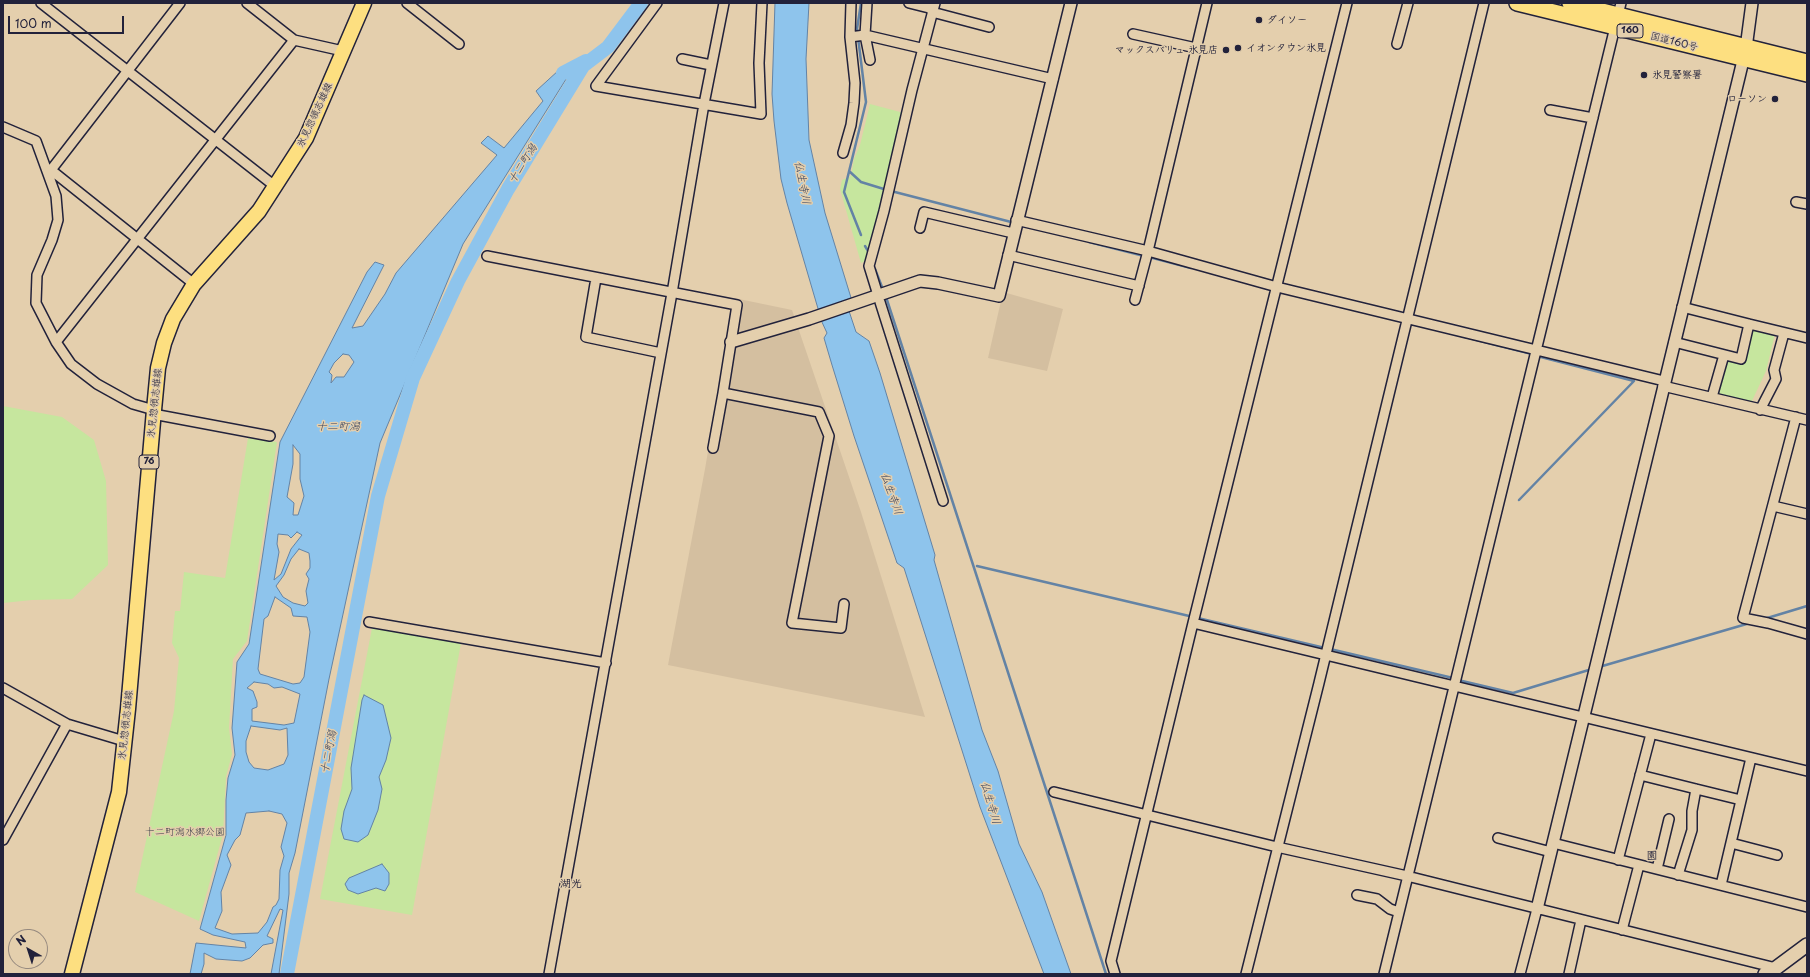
<!DOCTYPE html>
<html>
<head>
<meta charset="utf-8">
<style>
  body { margin:0 }
  #map { position:relative; width:1810px; height:977px; overflow:hidden; background:#e4cfad; font-family:"Playpen Sans",sans-serif }
  canvas { display:block }
  .frame { position:absolute; inset:0; border:4px solid #22223b; pointer-events:none }
  .north { position:absolute; left:8px; top:929px; width:40px; height:40px; box-sizing:border-box; background:#e4cfad; border:1px solid #968a7f; border-radius:50%; rotate:321deg; font-size:11px; font-weight:700; line-height:16px; text-align:center; color:#22223b }
  .north::after { content:''; display:block; margin:auto; width:14px; height:18px; background:#22223b; clip-path:polygon(50% 0,100% 100%,50% 72%,0 100%) }
  .scale { position:absolute; left:8px; top:16px; width:116px; height:18px; box-sizing:border-box; border:2px solid #22223b; border-top:0; padding-left:5px; font-size:12px; line-height:14px; white-space:nowrap; color:#22223b; -webkit-text-stroke:3px #e4cfad; paint-order:stroke }
</style>
</head>
<body>
<div id="map">
<canvas width="1810" height="977"></canvas>
<div class="frame"></div>
<div class="north">N</div>
<div class="scale">100 m</div>
</div>
<script>
const context = document.querySelector('canvas').getContext('2d');
context.lineJoin = 'round';
function fillPath(path, color) { context.fillStyle = color; context.fill(path, 'evenodd'); }
const poly = rows => new Path2D(rows.map(r => 'M' + r).join(''));
function strokePath(path, color, width, dash) { context.strokeStyle = color; context.lineWidth = width; context.lineCap = dash ? 'butt' : 'round'; context.setLineDash(dash || []); context.stroke(path); }
function write(font, color, halo, rows, align = 'center') {
  context.font = font + ' "Playpen Sans","Klee One",sans-serif'; context.lineWidth = 3; context.setLineDash([]); context.textBaseline = 'middle'; context.strokeStyle = halo; context.fillStyle = color; for (const [text, x, y, turn = 0] of rows) {
    context.save(); context.translate(x, y); context.rotate((+turn || 0) * Math.PI / 180); context.textAlign = isNaN(turn) ? turn : align; if (halo) context.strokeText(text, 0, 0); context.fillText(text, 0, 0); context.restore();
  }
}
fillPath(poly([
  [1003,292,1063,309,1047,371,988,358],
  [734,298,792,310,861,512,925,717,668,665,705,469]
]), '#d4bfa0');
fillPath(poly([
  [870,104,904,113,869,259,861,263,840,189,842,180,851,176,854,159,860,145],
  [1754,329,1775,334,1766,371,1751,403,1719,395,1717,391,1725,362,1728,359,1741,362,1750,331],
  [3,406,62,417,94,440,106,481,108,565,72,599,32,600,3,603],
  [248,438,277,442,247,641,233,659,229,728,232,754,226,777,223,834,199,921,135,892,174,711,179,658,172,643,175,611,180,611,184,572,225,578],
  [372,628,461,643,412,915,320,899]
]), '#c6e69e');
const water = poly([
  [775,3,809,3,806,59,809,140,825,213,852,301,819,312,787,203,781,179,774,121,772,94,775,3],
  [559,70,568,76,463,244,380,443,329,679,295,853,289,873,289,894,279,974,271,974,283,910,280,909,267,936,273,939,273,943,263,945,250,958,242,961,216,959,204,953,204,964,201,974,190,974,196,943,246,948,245,942,213,935,200,929,226,835,226,800,228,778,235,755,232,728,237,662,249,644,280,442,367,272,375,262,384,265,352,328,363,326,385,294,396,273,497,155,481,143,488,136,504,148,543,101,536,91,559,70],
  [343,354,349,355,354,362,344,377,336,377,331,383,332,375,329,372,334,363,343,354],
  [293,445,300,454,300,479,304,496,298,515,293,515,294,503,287,497,293,464,293,445],
  [297,532,302,535,291,549,281,574,274,580,279,552,277,544,278,534,288,535,291,538,297,532],
  [299,549,309,553,310,561,310,568,306,574,309,579,306,591,308,603,305,606,293,603,283,597,276,586,284,575,291,559,299,549],
  [275,597,291,608,293,616,307,617,310,632,304,677,300,683,293,684,260,674,258,669,264,619,268,616,275,597],
  [254,682,268,684,274,688,282,687,300,694,294,723,284,725,252,721,252,709,257,707,257,702,253,691,247,688,254,682],
  [251,726,280,730,287,728,288,755,284,764,268,770,254,768,249,762,246,752,246,741,251,726],
  [269,811,282,814,287,823,281,847,284,856,280,870,279,899,276,905,273,907,267,922,258,933,232,934,215,928,222,911,221,892,231,865,227,855,235,840,240,835,246,813,269,811],
  [849,311,856,332,869,341,880,373,935,555,934,560,982,730,998,771,1019,844,1042,892,1071,974,1044,974,980,807,904,568,897,563,854,436,832,365,824,338,827,333,821,320,849,311],
  [364,695,383,705,391,738,386,760,379,777,382,789,378,810,368,835,358,842,344,839,341,829,344,811,352,789,351,768,362,700,364,695],
  [382,864,389,873,389,884,385,891,376,888,358,894,348,890,345,884,349,878,382,864]
]);
fillPath(water, '#8ec4ec');
strokePath(water, '#6383a5', 1);
strokePath(poly([
  [861,3,857,29,866,102,844,192,861,235],
  [849,171,861,182,887,190],
  [891,191,1015,223],
  [1089,242,1144,256],
  [865,246,868,251],
  [1149,257,1191,268],
  [875,269,882,287],
  [887,300,1106,974],
  [1461,336,1532,354],
  [1519,500,1634,381,1537,356],
  [977,566,1325,648],
  [1764,619,1807,606],
  [1330,649,1453,678],
  [1599,667,1750,623],
  [1458,680,1513,693,1592,669]
]), '#6383a5', 2.5);
strokePath(poly([
  [563,73,586,61],
  [287,974,378,496,413,378,458,281,508,189,583,66,608,47,641,3]
]), '#8ec4ec', 14);
const minor = poly([
  [41,3,276,187],
  [247,3,294,40,343,51],
  [407,3,459,44],
  [657,3,596,86,761,114,759,63,762,3],
  [867,3,865,35,1053,79],
  [909,3,933,9],
  [932,12,989,27],
  [1618,15,1621,3],
  [1133,34,1196,48],
  [850,37,865,35,870,60],
  [1397,44,1408,3],
  [682,59,711,65],
  [1550,110,1593,118],
  [3,127,36,141,56,196,58,220,52,240,37,275,36,303,56,342,71,364,97,384,133,404,154,410],
  [843,153,851,125,854,103,855,83,850,37,851,3],
  [51,170,194,284],
  [48,171,51,170,180,3],
  [1796,202,1807,204],
  [1016,220,1148,251,1277,287,1664,381],
  [920,228,924,212,1013,233],
  [1008,255,1139,286],
  [487,256,737,305,723,393,819,412,829,436,792,623,841,628,844,604],
  [596,278,586,337,661,353],
  [877,292,869,266,884,211,912,90,935,3],
  [1135,300,1148,251,1207,3],
  [880,302,943,501],
  [1682,307,1749,324],
  [56,342,294,40],
  [1674,342,1741,359,1749,324,1807,338],
  [1663,386,1807,420],
  [1712,397,1724,355],
  [1760,410,1776,379,1774,370,1784,333],
  [153,414,270,436],
  [1796,417,1743,618,1768,623,1807,634],
  [713,448,723,393],
  [1773,506,1807,514],
  [369,622,606,663],
  [1193,623,1807,771],
  [3,688,67,724,124,741],
  [1640,775,1696,789],
  [1054,792,1277,847,1407,876,1776,968],
  [1498,838,1551,852],
  [3,840,67,724],
  [1553,843,1807,907],
  [1731,843,1777,855],
  [1618,860,1651,734],
  [1657,869,1669,819],
  [1678,875,1692,830,1692,811,1696,789,1741,800],
  [1721,885,1751,758],
  [1357,895,1377,899,1390,909,1399,912],
  [1622,930,1639,865],
  [549,974,672,293,704,104,724,3],
  [1115,974,1111,961,1193,623,1347,3],
  [1246,974,1319,683,1484,3],
  [1384,974,1615,27],
  [1520,974,1537,909],
  [1569,974,1581,920]
]);
const tertiary = poly([
  [731,342,809,319,920,281,938,283,999,296,1071,3],
  [1537,909,1740,73,1746,48,1752,3]
]);
const secondary = poly([
  [1765,974,1776,968,1807,945]
]);
const primary = poly([
  [72,974,119,792,128,709,154,410,158,368,164,343,173,319,194,284,259,211,306,138,364,3]
]);
const trunk = poly([
  [1517,3,1807,74],
  [1570,3,1807,62]
]);
strokePath(minor, '#22223b', 12);
strokePath(tertiary, '#22223b', 14);
strokePath(secondary, '#22223b', 16);
strokePath(primary, '#22223b', 17);
strokePath(trunk, '#22223b', 18);
strokePath(minor, '#e4cfad', 9);
strokePath(tertiary, '#e4cfad', 11);
strokePath(secondary, '#e4cfad', 13);
strokePath(primary, '#fddf80', 14);
strokePath(trunk, '#fddf80', 15);
for (const [x, y, r, color] of [
  [1259,20,4,"#22223b"],
  [1238,48,4,"#22223b"],
  [1226,50,4,"#22223b"],
  [1644,75,4,"#22223b"],
  [1775,99,4,"#22223b"]
]) { const dot = new Path2D(); dot.arc(x, y, r, 0, 2 * Math.PI); context.fillStyle = color; context.fill(dot); strokePath(dot, '#e4cfad', 1.5); }
for (const [x, y, w] of [
  [1630,31,26],
  [149,462,20]
]) { const box = new Path2D(); box.roundRect(x - w / 2, y - 7, w, 14, 3); context.fillStyle = '#e4cfad'; context.fill(box); strokePath(box, '#22223b', 1); }
write('bold 9px', '#22223b', null, [
  ["160",1630,31],
  ["76",149,462]
]);
write('bold 10px', '#22223b', '#e4cfad', [
  ["ダイソー",1267,20],
  ["イオンタウン氷見",1246,48],
  ["マックスバリュ 氷見店",1218,50,"right"],
  ["氷見警察署",1652,75],
  ["ローソン",1767,99,"right"]
], 'left');
write('10px', '#22223b', '#e4cfad', [
  ["国道160号",1674,42,14],
  ["氷見惣領志雄線",315,115,-65],
  ["氷見惣領志雄線",155,403,-84],
  ["氷見惣領志雄線",126,725,-84]
]);
write('10px', '#3b3f4a', '#e4cfad', [
  ["十二町潟水郷公園",185,832]
]);
write('italic 11px', '#38425e', '#e4cfad', [
  ["十二町潟",523,164,-58],
  ["仏生寺川",802,183,79],
  ["十二町潟",338,427],
  ["仏生寺川",891,494,70],
  ["十二町潟",329,752,-79],
  ["仏生寺川",990,803,73]
]);
write('bold 11px', '#22223b', '#e4cfad', [
  ["園",1652,856],
  ["湖光",571,884]
]);
</script>
</body>
</html>
